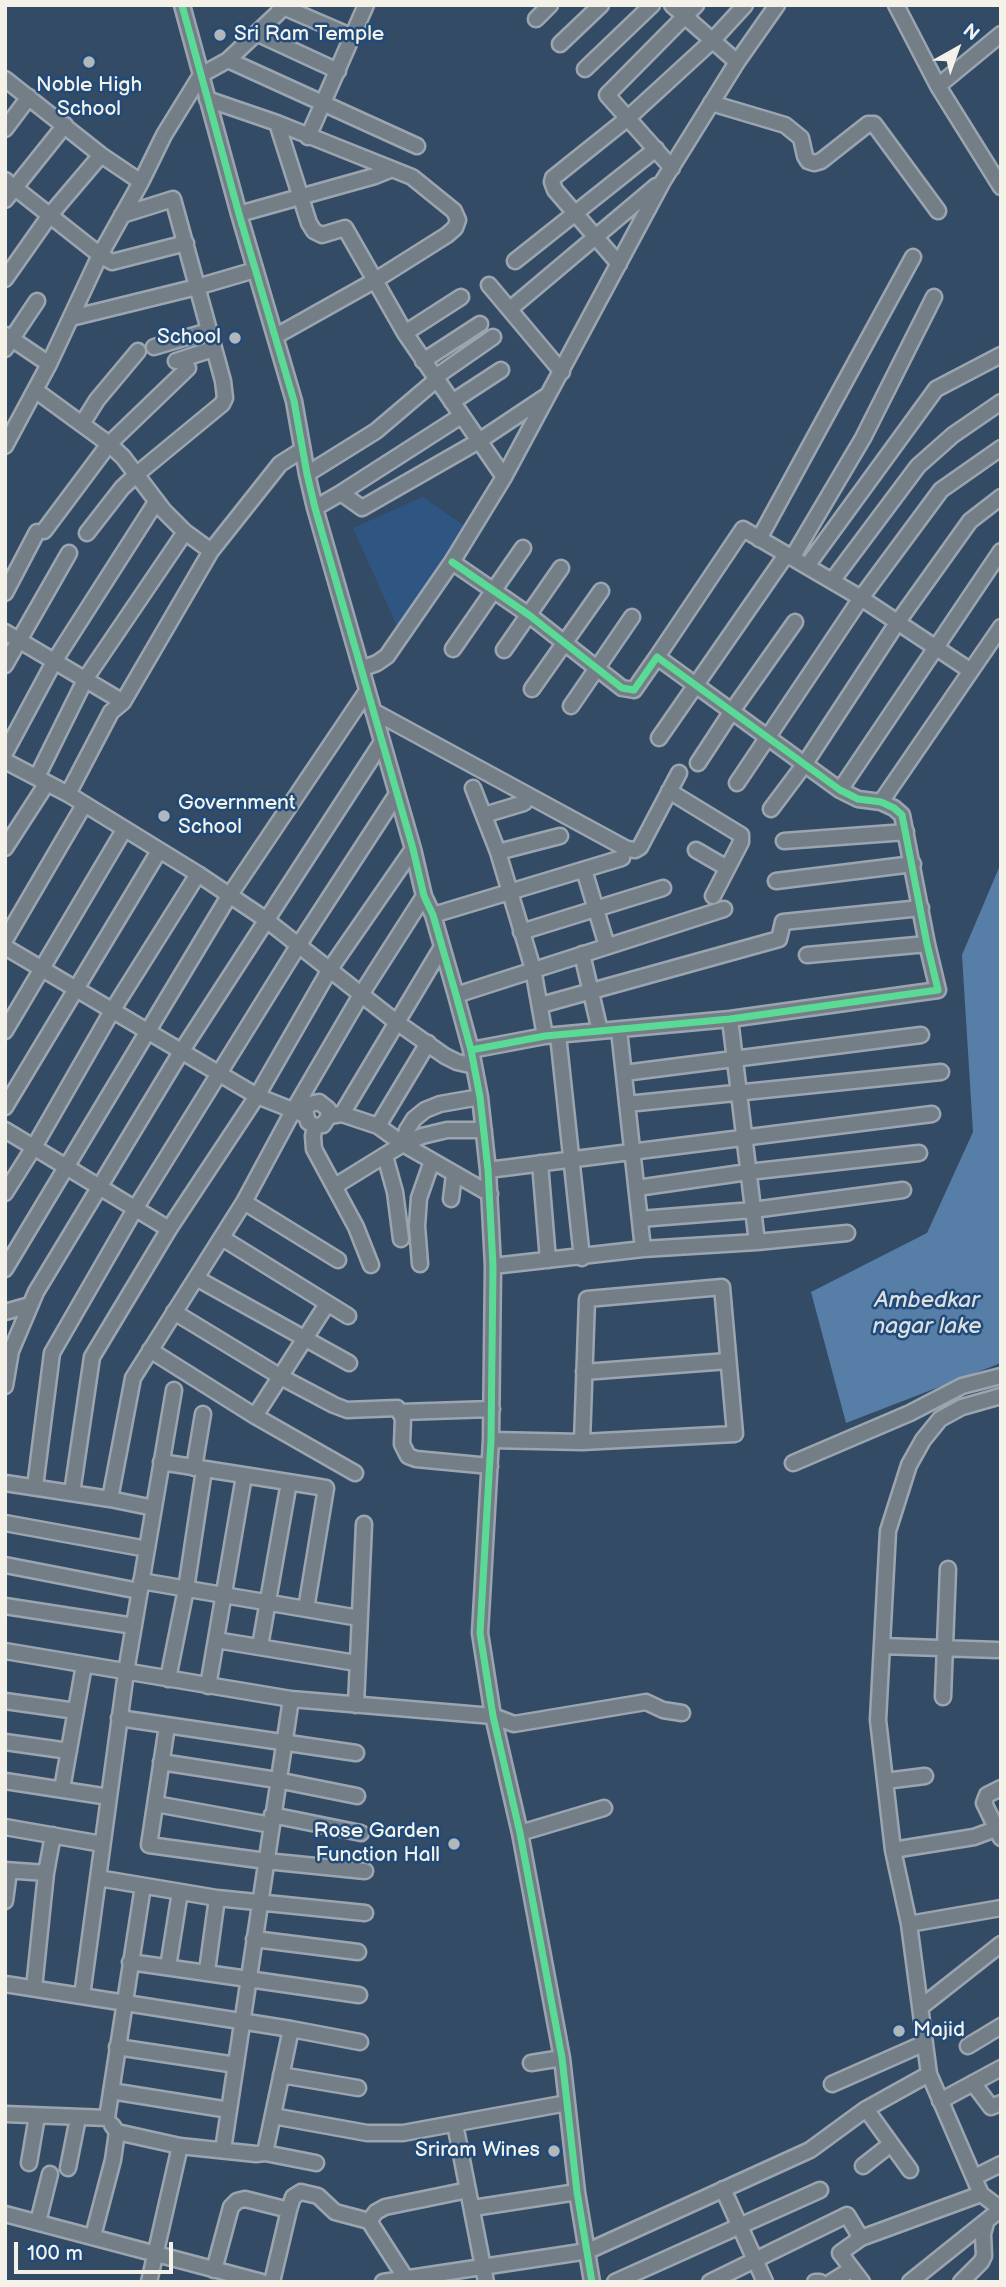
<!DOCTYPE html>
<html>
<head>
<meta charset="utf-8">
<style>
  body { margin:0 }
  #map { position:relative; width:1006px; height:2287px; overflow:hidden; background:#344b65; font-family:"Balsamiq Sans",sans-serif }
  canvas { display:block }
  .frame { position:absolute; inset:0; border:7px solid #f4f1e8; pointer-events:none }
  .north { position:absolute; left:922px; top:14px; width:70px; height:70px; -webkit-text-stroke:5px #1f4a7a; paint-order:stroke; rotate:40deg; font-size:19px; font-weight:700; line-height:28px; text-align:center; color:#f4f1e8 }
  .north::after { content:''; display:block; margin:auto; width:24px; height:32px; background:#f4f1e8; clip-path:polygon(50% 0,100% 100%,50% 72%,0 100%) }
  .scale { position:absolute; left:14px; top:2242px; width:159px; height:32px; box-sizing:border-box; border:4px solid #f4f1e8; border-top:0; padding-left:9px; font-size:21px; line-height:24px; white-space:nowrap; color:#f4f1e8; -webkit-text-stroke:5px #1f4a7a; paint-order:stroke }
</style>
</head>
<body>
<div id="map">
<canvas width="1006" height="2287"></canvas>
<div class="frame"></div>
<div class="north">N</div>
<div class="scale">100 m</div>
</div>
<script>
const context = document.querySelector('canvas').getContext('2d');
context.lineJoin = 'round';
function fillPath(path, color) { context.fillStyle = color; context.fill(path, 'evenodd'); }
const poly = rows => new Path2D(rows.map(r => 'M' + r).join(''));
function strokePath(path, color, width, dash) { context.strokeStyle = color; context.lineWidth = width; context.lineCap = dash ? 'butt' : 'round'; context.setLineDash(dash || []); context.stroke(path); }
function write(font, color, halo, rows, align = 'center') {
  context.font = font + ' "Balsamiq Sans",sans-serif'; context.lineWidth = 5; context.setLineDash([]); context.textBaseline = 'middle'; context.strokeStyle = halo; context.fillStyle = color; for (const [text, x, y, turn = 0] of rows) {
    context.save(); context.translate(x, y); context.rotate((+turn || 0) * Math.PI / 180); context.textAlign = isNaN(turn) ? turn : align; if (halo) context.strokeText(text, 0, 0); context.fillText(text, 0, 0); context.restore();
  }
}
fillPath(poly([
  [423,497,466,527,397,626,353,528]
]), '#2f5582');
fillPath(poly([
  [1001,863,1001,1363,846,1423,811,1292,927,1233,973,1132,962,955]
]), '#577ea6');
const minor = poly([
  [182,5,239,214,294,401,307,474,315,508,413,849,424,896,433,915,456,995,471,1050,480,1097,488,1170,493,1266,491,1440,480,1633,493,1716,520,1833,562,2058,577,2192,592,2282],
  [672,5,737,62],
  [896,5,938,86,1001,187],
  [281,6,353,37],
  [536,19,550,5],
  [258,34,338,71],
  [560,44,601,5],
  [228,60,417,146],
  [585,69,652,5],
  [5,79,101,155,141,182],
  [938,86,1001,34],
  [207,99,277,123,412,177,454,211,458,220,455,228,447,235,374,281,276,336],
  [711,103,785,125,801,138,805,156,808,161,814,163,821,161,868,124,874,124,938,211],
  [277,123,309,223,314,231,322,235,345,228,405,333,504,477],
  [5,129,29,97],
  [308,137,366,5],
  [672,168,607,95,696,5],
  [5,180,100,255,112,262,186,243],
  [5,200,65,125],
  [239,214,375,176,390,170],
  [515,261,656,149],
  [619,264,555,190,552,182,553,178,628,118,712,41,745,5],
  [5,279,50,215,101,155],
  [489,285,562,372],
  [510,309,656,186],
  [71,318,197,287,255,270],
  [405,333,461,297],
  [6,335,49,364],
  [154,347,208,331],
  [5,349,37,301],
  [176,361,213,349],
  [423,361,480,324],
  [434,378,493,337],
  [35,390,109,444,123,457,164,511,185,532,211,551],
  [452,402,501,370],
  [82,424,97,400,138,351],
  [5,446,49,364,100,255,141,182,164,135,201,75,228,60,278,13,281,5],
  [307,474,376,431,436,380],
  [341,493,362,508,479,441,548,395],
  [315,508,341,493,461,416],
  [44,531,109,444,188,368],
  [87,533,122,488,137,474,222,404,225,398,223,381,173,199,122,215],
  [759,539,913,257],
  [792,558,863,438,934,297],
  [452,562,529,615,622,688,634,690,657,657,840,790,858,799,881,802,894,808,902,815,927,944,938,990,730,1019,545,1036,471,1050],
  [807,566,936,389,1001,355],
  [832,581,918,466,953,435,1001,402],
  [5,593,37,532],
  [5,632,123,702],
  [453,649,523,548],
  [504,650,561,568],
  [657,657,743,529,861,598,971,671],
  [5,665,69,553],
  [361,669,377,663,387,656,452,562,504,477,663,181,737,62,777,5],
  [532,689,601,591],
  [571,706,632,617],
  [373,711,627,849,635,850,640,847,679,773],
  [659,738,786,555],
  [5,753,55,660,156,502],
  [5,761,68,794,198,874,265,919,395,1021,445,1056,457,1062,474,1066],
  [698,763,732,711,795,622],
  [37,777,86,678,185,532],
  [737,783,861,598,941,490,1001,448],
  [473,788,498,852,533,969,545,1036],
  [840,790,1001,551],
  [669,791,741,835,741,842,713,896],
  [68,794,111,712,123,702,211,551,280,464,302,450],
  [881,802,1001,627],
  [771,809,804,765,897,623,970,521,1001,497],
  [484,815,524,803],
  [784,841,906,832],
  [5,848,47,783],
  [696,850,727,868],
  [498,852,560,836],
  [584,870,607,946],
  [776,881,913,864],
  [433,915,622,858],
  [521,932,663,888],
  [5,940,84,805],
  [5,947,257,1096,305,1115],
  [582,954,600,1031],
  [807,955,927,944],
  [456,995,724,909],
  [541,1005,779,939,783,922,921,908],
  [730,1019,757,1242],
  [619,1030,643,1249],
  [5,1031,124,830],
  [558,1035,582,1258],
  [624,1073,921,1035],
  [627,1104,941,1072],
  [5,1107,159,851],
  [342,1114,442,947],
  [329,1116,328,1109,319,1102,310,1104,305,1110,308,1122,315,1126,323,1125,329,1116,342,1114,378,1126,403,1144,490,1194],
  [315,1126,313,1136,314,1149,356,1227,371,1265],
  [378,1126,428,1043],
  [5,1130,169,1229],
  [403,1144,407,1130,414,1119,425,1110,440,1104,480,1097],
  [385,1156,395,1192,401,1239],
  [540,1163,548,1260],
  [488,1170,932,1114],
  [335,1186,403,1144,422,1136,447,1130,484,1130],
  [637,1188,748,1172,919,1153],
  [5,1193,34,1147,112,1011,198,874],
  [451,1199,454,1175],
  [244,1202,338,1260],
  [640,1219,753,1210,903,1190],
  [222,1238,348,1316],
  [420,1264,417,1226,419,1198,432,1161],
  [493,1266,643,1249,757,1242,847,1233],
  [5,1269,229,896,367,691],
  [196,1278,349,1363],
  [5,1312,30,1305],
  [174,1312,281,1377,334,1405,347,1410,397,1408,403,1418,402,1444,408,1456,416,1459,490,1466],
  [150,1350,255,1416,355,1473],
  [584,1372,728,1361],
  [5,1386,11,1351,36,1292,181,1052,382,742],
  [401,1412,492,1409],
  [255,1416,327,1304],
  [491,1440,582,1442,735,1434,722,1287,587,1299,582,1442],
  [161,1462,326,1488,306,1609],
  [793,1463,910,1413,962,1386,1001,1376],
  [194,1468,203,1414],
  [5,1483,110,1499,154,1508],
  [35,1487,52,1353,135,1209,298,946,397,794],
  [72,1493,92,1357,169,1229,257,1096,330,969,413,849],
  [110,1499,133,1378,244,1202,293,1111,362,993,424,896],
  [5,1523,147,1549],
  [5,1565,139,1591],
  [141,1581,359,1618],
  [5,1606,134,1626],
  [216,1640,356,1663],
  [260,1646,289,1482],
  [882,1646,997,1650],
  [5,1651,291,1699,493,1716,514,1724,646,1702,663,1710,682,1713],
  [168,1679,186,1589,204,1470],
  [208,1686,244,1476],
  [943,1697,948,1569],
  [5,1701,76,1711],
  [356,1705,364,1524],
  [119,1718,356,1753],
  [167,1726,149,1845,266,1861,365,1871],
  [5,1742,69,1751],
  [161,1762,277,1780,357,1796],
  [5,1781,109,1797],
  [885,1781,925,1776],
  [1001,1788,987,1795,984,1803,1001,1838],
  [62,1789,84,1665],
  [156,1804,271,1825],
  [272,1815,361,1833],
  [5,1827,102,1844],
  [520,1833,604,1808],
  [893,1850,974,1837,1001,1827],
  [5,1870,46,1873,34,1988],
  [46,1873,53,1835],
  [98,1878,217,1898,365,1913],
  [5,1901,9,1871],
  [909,1924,1001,1908],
  [254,1939,358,1952],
  [130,1962,359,1995],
  [168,1967,180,1892],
  [207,1971,217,1898],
  [5,1984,291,2029,360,2042],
  [82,1996,126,1672,174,1390],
  [921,2007,1001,1944],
  [968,2046,1001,2026],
  [117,2047,236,2065],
  [531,2063,562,2058],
  [929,2074,909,1924,893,1850,878,1720,888,1531,909,1465,923,1440,940,1419,962,1407,1001,1396],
  [281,2075,358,2088],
  [973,2083,991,2107,1001,2103],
  [832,2084,925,2043],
  [111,2091,229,2110],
  [940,2101,1001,2068],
  [866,2109,910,2170],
  [5,2114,107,2118,143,1886],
  [273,2116,367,2133,403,2133,567,2103],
  [455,2124,486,2282],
  [117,2132,180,2146,256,2154,265,2153,291,2029],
  [223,2150,291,1699],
  [265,2153,316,2163],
  [29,2163,37,2116],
  [863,2166,891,2144],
  [68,2168,78,2118],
  [975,2177,1001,2164],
  [723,2189,765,2282],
  [473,2208,577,2192],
  [5,2214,262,2282],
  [369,2221,376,2212,385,2207,468,2190],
  [38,2222,50,2174],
  [93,2236,113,2160,117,2132,112,2125],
  [861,2238,840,2253,862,2282],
  [214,2270,231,2207,237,2201,245,2199,289,2210,293,2197,301,2192,318,2196,335,2212,369,2221,405,2277],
  [149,2282,180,2146],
  [272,2282,289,2210],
  [383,2282,588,2251,810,2150,866,2109,929,2074,981,2194,1001,2209],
  [615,2282,820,2190],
  [710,2282,847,2215,861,2238,981,2194],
  [815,2282,820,2282],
  [831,2282,852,2269],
  [910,2282,1001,2209],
  [961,2282,981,2262,984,2256,983,2234,986,2223]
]);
strokePath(minor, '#9ba5af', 19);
strokePath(minor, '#737e87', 14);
strokePath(poly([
  [182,5,239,214,294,401,307,474,315,508,413,849,424,896,433,915,456,995,471,1050,480,1097,488,1170,493,1266,491,1440,480,1633,493,1716,520,1833,562,2058,577,2192,592,2282],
  [452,562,529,615,622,688,634,690,657,657,840,790,858,799,881,802,894,808,902,815,927,944,938,990,730,1019,545,1036,471,1050]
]), '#5adb95', 7);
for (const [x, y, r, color] of [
  [220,35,7,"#b1b7ba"],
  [89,62,7,"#b1b7ba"],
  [235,338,7,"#b1b7ba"],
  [164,816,7,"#b1b7ba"],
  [454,1844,7,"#b1b7ba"],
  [899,2031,7,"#b1b7ba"],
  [554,2151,7,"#b1b7ba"]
]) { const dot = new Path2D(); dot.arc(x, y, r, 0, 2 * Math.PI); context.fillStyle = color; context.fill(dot); strokePath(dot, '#1f4a7a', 2.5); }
write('21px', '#f4f1e8', '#1f4a7a', [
  ["Sri Ram Temple",234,35],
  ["Noble High",89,86,"center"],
  ["School",89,110,"center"],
  ["School",221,338,"right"],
  ["Government",178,804],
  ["School",178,828],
  ["Rose Garden",440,1832,"right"],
  ["Function Hall",440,1856,"right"],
  ["Majid",913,2031],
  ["Sriram Wines",540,2151,"right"]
], 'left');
write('italic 23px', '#dde0df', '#1f4a7a', [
  ["Ambedkar",927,1301],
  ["nagar lake",927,1327]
]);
</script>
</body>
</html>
